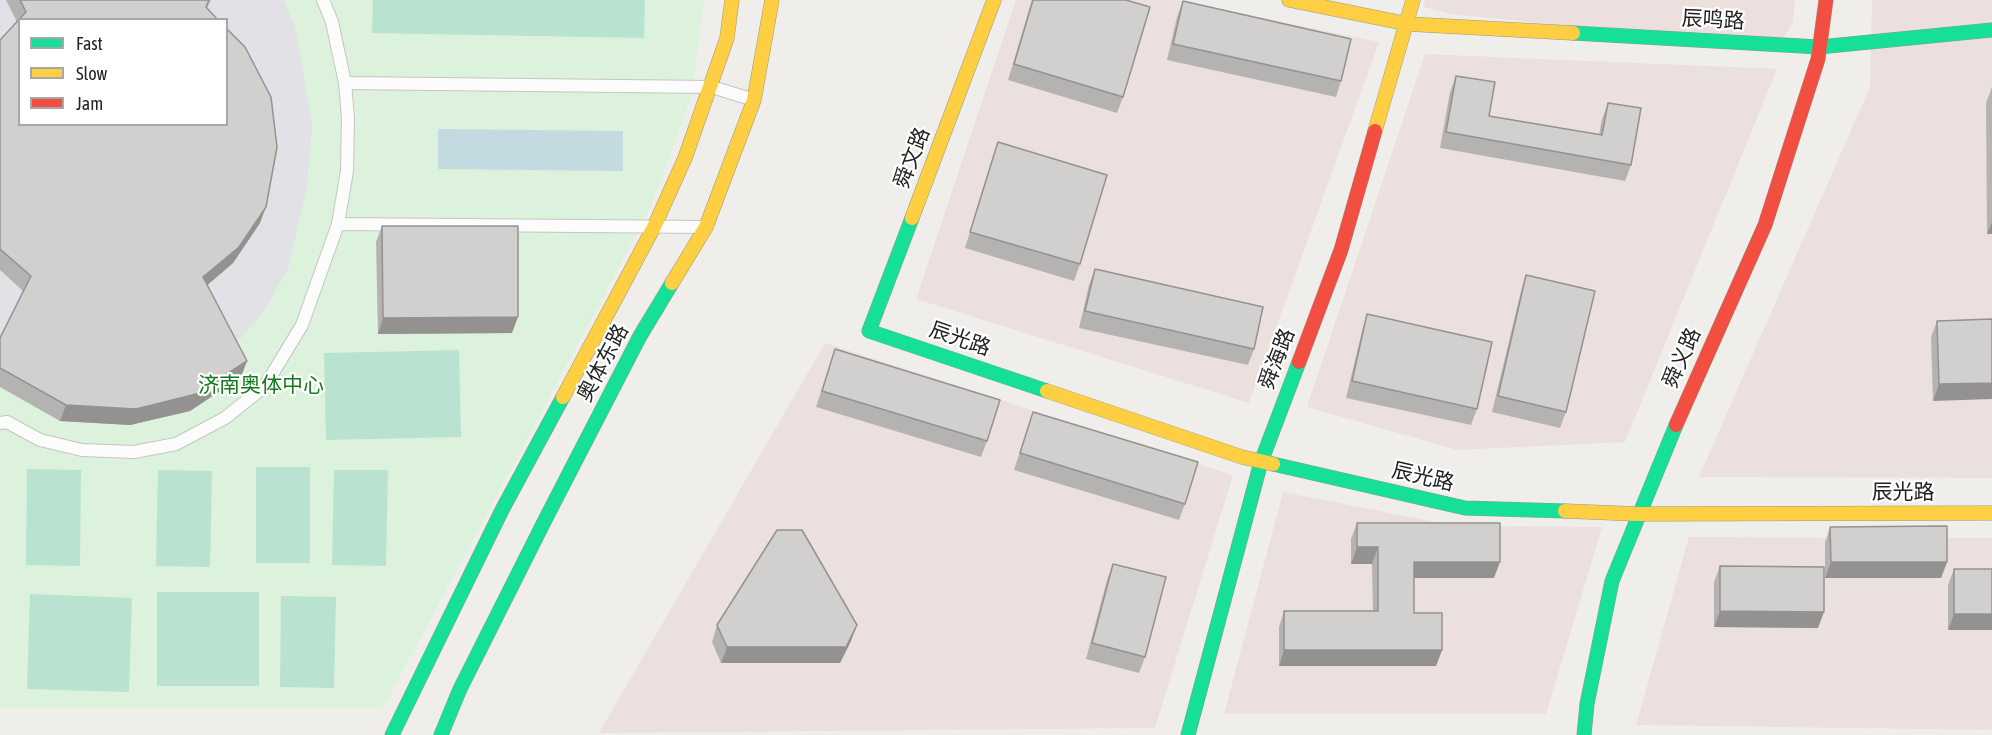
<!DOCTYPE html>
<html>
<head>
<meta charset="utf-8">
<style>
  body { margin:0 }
  #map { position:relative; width:1992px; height:735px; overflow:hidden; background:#efeeeb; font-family:"Asap Condensed",sans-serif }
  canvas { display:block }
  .legend { position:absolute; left:18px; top:18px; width:210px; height:108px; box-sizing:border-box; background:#fff; border:2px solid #a7a7a7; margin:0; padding:8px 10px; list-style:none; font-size:18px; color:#222 }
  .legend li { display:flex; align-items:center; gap:12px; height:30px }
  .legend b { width:30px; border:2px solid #a7a7a7 }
</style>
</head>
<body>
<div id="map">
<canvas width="1992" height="735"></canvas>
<ul class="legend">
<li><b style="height:8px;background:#16e098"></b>Fast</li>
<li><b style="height:8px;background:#ffcf43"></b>Slow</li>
<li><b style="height:8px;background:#f24e42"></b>Jam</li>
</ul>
</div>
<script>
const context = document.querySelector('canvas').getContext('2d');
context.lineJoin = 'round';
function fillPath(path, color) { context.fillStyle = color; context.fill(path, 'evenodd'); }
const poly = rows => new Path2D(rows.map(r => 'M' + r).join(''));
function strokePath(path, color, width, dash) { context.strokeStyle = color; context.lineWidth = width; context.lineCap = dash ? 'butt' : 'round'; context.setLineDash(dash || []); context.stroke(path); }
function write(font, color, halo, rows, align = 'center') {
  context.font = font + ' "Asap Condensed","Noto Sans SC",sans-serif'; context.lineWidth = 4.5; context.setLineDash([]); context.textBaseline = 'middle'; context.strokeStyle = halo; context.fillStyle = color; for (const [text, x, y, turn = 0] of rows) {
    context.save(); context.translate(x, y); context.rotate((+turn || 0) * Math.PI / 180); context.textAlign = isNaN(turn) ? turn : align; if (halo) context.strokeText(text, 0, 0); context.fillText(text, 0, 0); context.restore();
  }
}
fillPath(poly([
  [1016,0,1177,0,1379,42,1249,403,916,299],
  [1425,0,1795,0,1793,22,1782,40,1597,29,1451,14,1423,7],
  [1872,0,1992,0,1992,478,1699,477,1870,87],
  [1425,54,1777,69,1625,442,1457,450,1307,407],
  [825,343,1233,475,1155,728,599,733],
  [1283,492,1455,526,1602,527,1546,714,1224,714],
  [1689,537,1992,538,1992,730,1636,725]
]), '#ece0de');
fillPath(poly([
  [0,0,704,0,692,95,650,209,383,708,0,708],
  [20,20,226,20,226,124,20,124]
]), '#dcf2dc');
fillPath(poly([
  [373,0,645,0,644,38,372,33],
  [459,350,461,437,326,440,324,353],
  [256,467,310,467,310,563,256,563],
  [27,469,81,470,80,566,26,565],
  [158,470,212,471,210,567,156,566],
  [334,470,388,470,386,566,332,565],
  [157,592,259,592,259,686,157,686],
  [30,594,132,598,129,692,27,689],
  [281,596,336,597,334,688,280,687]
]), '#bae2d1');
fillPath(poly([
  [0,0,6,0,19,27,0,50],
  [211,0,283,0,295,26,312,126,307,186,288,269,263,312,228,353,197,294,233,263,226,20,202,19],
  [0,270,25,293,0,342]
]), '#e2e1e5');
fillPath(poly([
  [438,129,623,131,623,171,438,169]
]), '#c2dae0');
const street = poly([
  [345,83,712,87,754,100],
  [338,224,706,227],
  [0,423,7,422,40,440,82,450,134,452,176,444,225,418,265,386,302,325,338,224,347,171,348,118,345,83,332,22,323,0]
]);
const fast = poly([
  [1573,33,1819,47,1992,30],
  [912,218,869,331,1047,391],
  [1273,464,1465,508,1565,511],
  [392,735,502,510,563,397],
  [441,735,460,689,546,518,640,336,672,283],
  [1188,735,1261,462,1299,362],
  [1584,735,1587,704,1612,581,1676,425]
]);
const slow = poly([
  [1289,0,1408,24,1573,33],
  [1375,131,1413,0],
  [912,218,994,0],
  [672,283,706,227,754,100,772,0],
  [1047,391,1242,457,1273,464],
  [563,397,654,227,685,158,727,38,732,0],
  [1565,511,1638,514,1992,513]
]);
const jam = poly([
  [1299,362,1341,250,1375,131],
  [1676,425,1765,225,1818,59,1826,0]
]);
strokePath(street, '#c5c5c3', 14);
strokePath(fast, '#979884', 15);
strokePath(slow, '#979884', 15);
strokePath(jam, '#979884', 15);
strokePath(street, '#fdfcfc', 12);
strokePath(fast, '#16e098', 14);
strokePath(slow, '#ffcf43', 14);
strokePath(jam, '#f24e42', 14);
fillPath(poly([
  [6,0,211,0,207,8,260,223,233,263,207,285,241,377,190,411,130,425,60,421,0,387,0,338,23,291,0,270,0,40,17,22],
  [1032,0,1126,0,1123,97,1117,113,1008,80],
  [1183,1,1341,81,1336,97,1167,60,1177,17],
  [1456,76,1489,116,1599,135,1602,119,1608,103,1631,165,1625,181,1440,148,1450,92],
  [1992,87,1992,234,1987,234,1986,103],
  [998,142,1080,264,1074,281,965,248,992,159],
  [382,226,512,333,378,334,376,242],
  [1095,269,1254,349,1248,365,1079,328,1089,285],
  [1526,275,1566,412,1560,428,1492,412,1521,291],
  [1367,314,1477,409,1471,425,1346,398,1362,331],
  [1992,319,1933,401,1931,337,1937,321],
  [835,349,987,441,981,457,816,407],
  [1033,412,1185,504,1179,520,1014,470],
  [1357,523,1494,578,1414,578,1414,613,1442,650,1436,666,1279,666,1279,627,1284,611,1373,611,1372,564,1351,564,1351,539],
  [1830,527,1947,562,1941,578,1825,578,1825,543],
  [1113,564,1145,657,1139,673,1086,659,1107,580],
  [1720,566,1818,628,1714,627,1714,582],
  [1954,569,1992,569,1948,630,1948,585],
  [717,625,851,641,840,663,721,663,712,642]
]), '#b5b3b1');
fillPath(poly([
  [266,207,260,223,233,263,197,294,203,277],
  [1992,222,1992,234,1987,234],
  [518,317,512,333,378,334,383,318],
  [247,361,241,377,190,411,130,425,60,421,66,405],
  [1992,383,1992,399,1933,401,1939,384],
  [1357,547,1378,547,1372,564,1351,564],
  [1414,562,1500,562,1494,578,1408,578],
  [1831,562,1947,562,1941,578,1825,578],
  [1720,611,1824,612,1818,628,1714,627],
  [1954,614,1992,614,1992,630,1948,630],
  [857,625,851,641,840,663,721,663,727,647],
  [1284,650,1442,650,1436,666,1279,666]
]), '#939290');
const building = poly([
  [20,0,209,0,206,7,218,20,20,20,20,124,226,124,226,28,245,47,271,97,277,147,266,207,239,247,203,277,247,361,196,394,136,409,66,405,0,368,0,338,31,276,0,249,0,40,26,12,20,0],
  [1033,0,1126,0,1150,7,1123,97,1014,64,1033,0],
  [1183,1,1351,39,1341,81,1173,44,1183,1],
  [1456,76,1495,82,1489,116,1602,135,1608,103,1641,108,1631,165,1446,132,1456,76],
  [998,142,1107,175,1080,264,970,232,998,142],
  [382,226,518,226,518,317,383,318,382,226],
  [1095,269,1263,307,1254,349,1085,311,1095,269],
  [1526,275,1595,291,1566,412,1498,396,1526,275],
  [1367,314,1492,342,1477,409,1352,381,1367,314],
  [1992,319,1992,383,1939,384,1937,321,1992,319],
  [835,349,1000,400,987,441,822,391,835,349],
  [1033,412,1198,462,1185,504,1020,453,1033,412],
  [1357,523,1500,523,1500,562,1414,562,1414,613,1442,613,1442,650,1284,650,1284,611,1378,611,1378,547,1357,547,1357,523],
  [1947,526,1947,562,1831,562,1830,527,1947,526],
  [777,530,802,530,857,625,846,647,727,647,717,625,777,530],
  [1113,564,1166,577,1145,657,1092,643,1113,564],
  [1720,566,1824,567,1824,612,1720,611,1720,566],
  [1954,569,1992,569,1992,614,1954,614,1954,569]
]);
fillPath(building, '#d2d0ce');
strokePath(building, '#939290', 1.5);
write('21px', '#222', '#fff', [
  ["辰鸣路",1713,20,3],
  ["舜文路",912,158,-69],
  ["辰光路",960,339,19],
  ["舜义路",1682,358,-66],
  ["舜海路",1277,359,-69],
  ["奥体东路",603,363,-62],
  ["辰光路",1423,477,13],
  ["辰光路",1903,492]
]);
write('21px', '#157a1d', '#fff', [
  ["济南奥体中心",261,385]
]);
</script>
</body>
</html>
